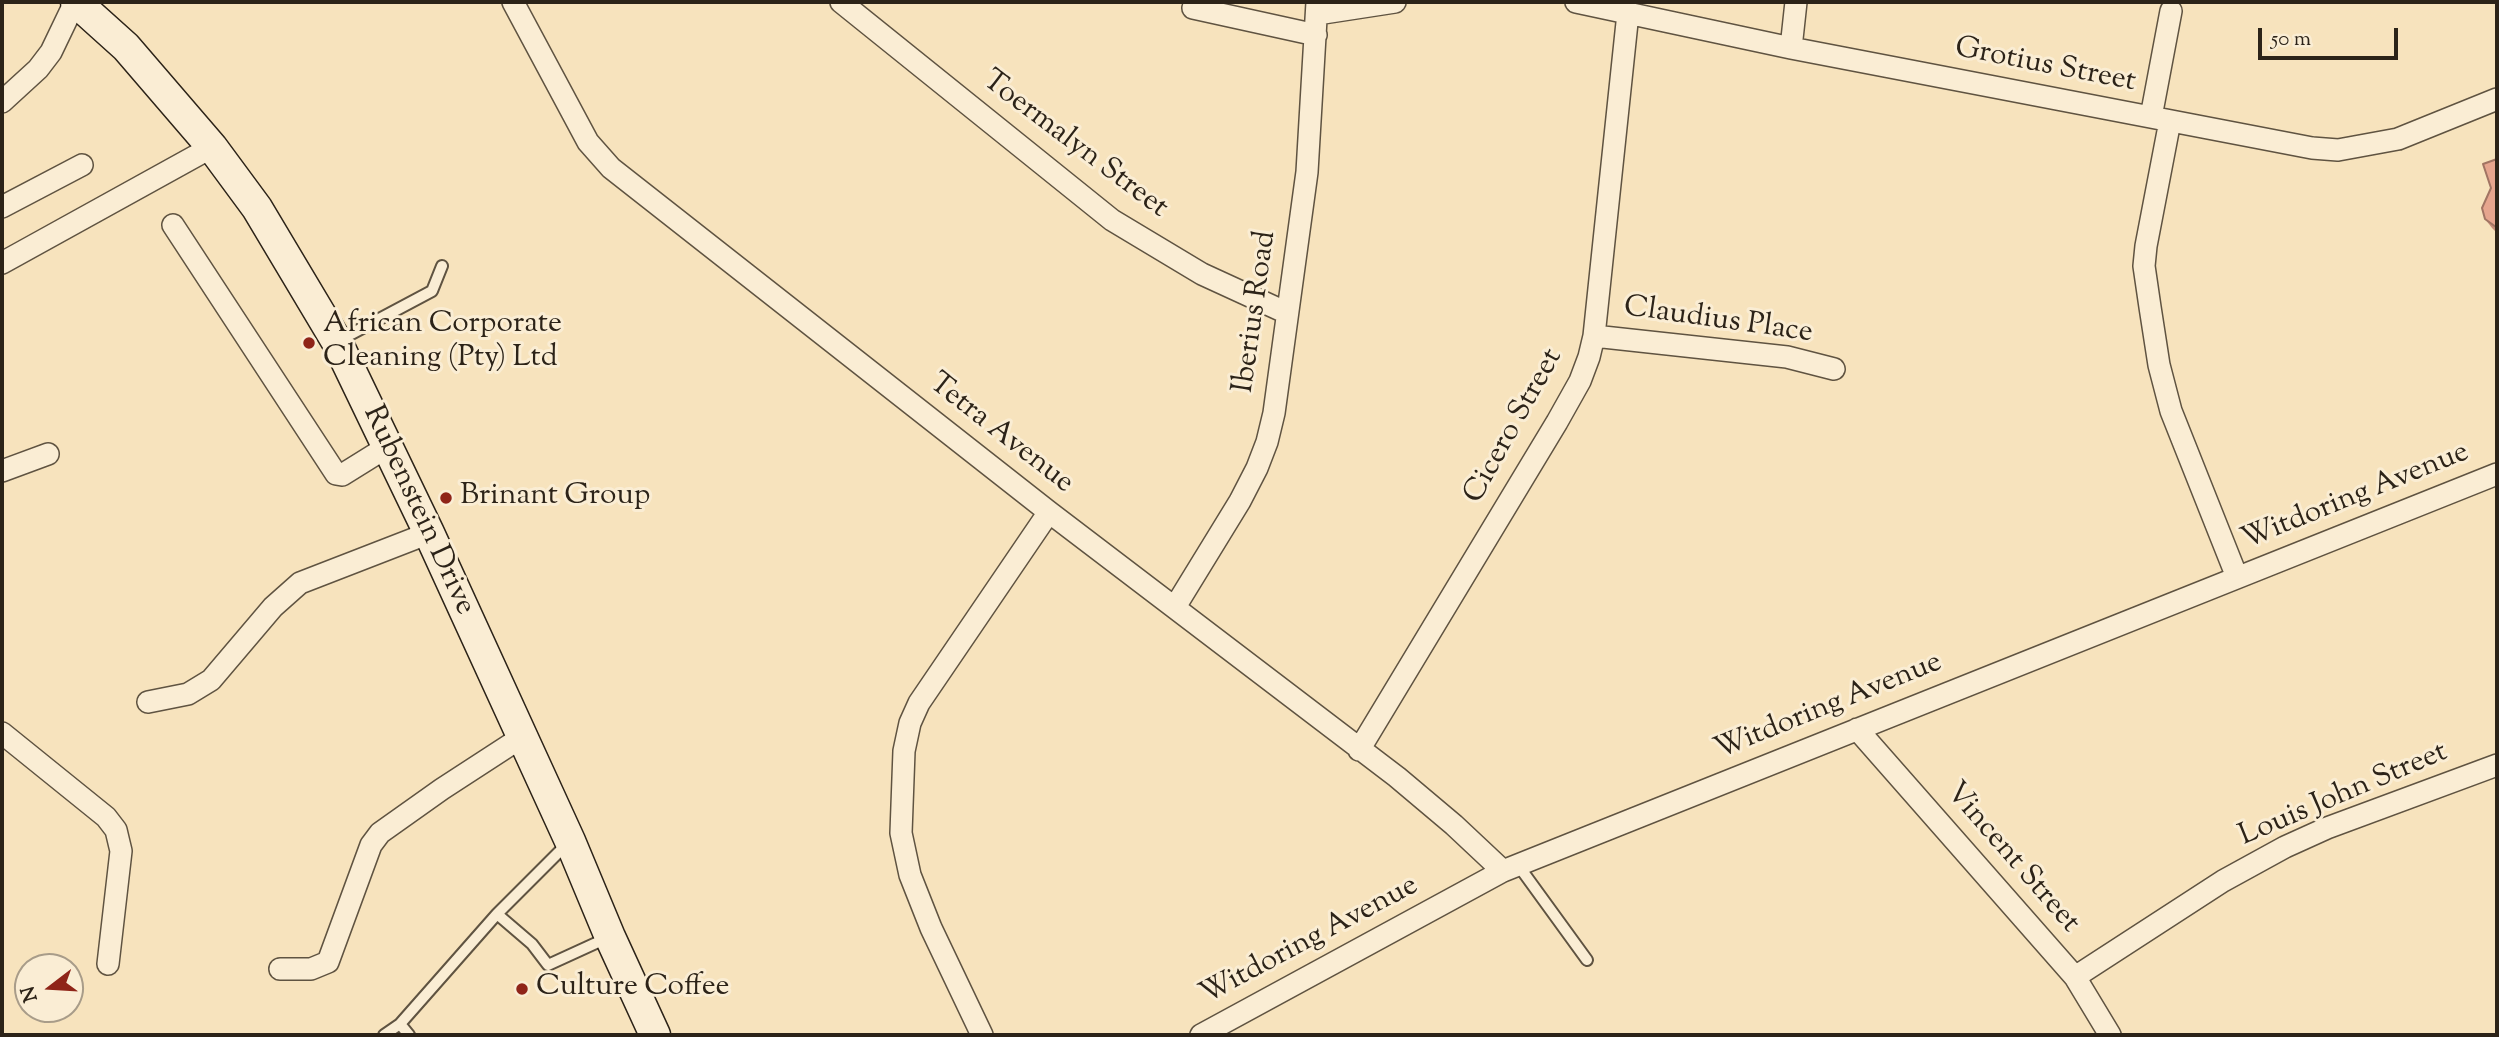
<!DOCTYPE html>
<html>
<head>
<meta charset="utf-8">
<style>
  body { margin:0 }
  #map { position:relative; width:2499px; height:1037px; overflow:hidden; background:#f7e3bd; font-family:"Sorts Mill Goudy",serif }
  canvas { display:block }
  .frame { position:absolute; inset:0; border:4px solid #2c2318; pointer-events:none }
  .north { position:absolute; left:14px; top:953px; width:70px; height:70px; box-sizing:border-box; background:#faedd4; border:2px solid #a89c89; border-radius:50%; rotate:253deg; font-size:19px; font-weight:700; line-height:28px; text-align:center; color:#2c2318 }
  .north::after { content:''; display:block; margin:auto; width:24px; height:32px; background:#8f2418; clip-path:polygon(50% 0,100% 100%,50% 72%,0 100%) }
  .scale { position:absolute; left:2258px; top:28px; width:140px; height:32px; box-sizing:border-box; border:4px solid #2c2318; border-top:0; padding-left:9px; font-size:21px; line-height:24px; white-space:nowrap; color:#2c2318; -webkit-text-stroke:5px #faedd4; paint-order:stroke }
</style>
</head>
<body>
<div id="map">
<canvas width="2499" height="1037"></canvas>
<div class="frame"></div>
<div class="north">N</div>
<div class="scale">50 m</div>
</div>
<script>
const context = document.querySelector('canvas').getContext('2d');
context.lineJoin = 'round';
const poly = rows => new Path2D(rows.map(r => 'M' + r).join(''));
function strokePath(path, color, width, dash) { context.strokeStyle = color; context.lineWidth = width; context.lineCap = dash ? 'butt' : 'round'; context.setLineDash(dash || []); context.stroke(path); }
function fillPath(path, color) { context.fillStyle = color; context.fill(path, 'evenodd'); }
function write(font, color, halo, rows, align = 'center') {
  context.font = font + ' "Sorts Mill Goudy",serif'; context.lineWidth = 6; context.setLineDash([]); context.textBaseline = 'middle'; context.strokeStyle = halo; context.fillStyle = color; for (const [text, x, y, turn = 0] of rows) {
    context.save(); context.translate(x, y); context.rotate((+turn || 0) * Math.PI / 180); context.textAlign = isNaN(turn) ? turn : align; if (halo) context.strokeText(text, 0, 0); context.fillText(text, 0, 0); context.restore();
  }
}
const lane = poly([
  [338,341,432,291,442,266],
  [1518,865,1587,960],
  [497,914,532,944,548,965,607,938],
  [384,1035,400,1024],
  [409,1035,400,1024,497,914,568,843]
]);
const street = poly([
  [513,2,588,142,611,168,1049,512,1397,777,1454,825,1503,871],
  [841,2,1112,220,1202,274,1287,313],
  [1576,2,1791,48,2312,148,2338,150,2398,139,2497,99],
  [1193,8,1316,35],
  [1317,14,1395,2],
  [1791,48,1796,2],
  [2,102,38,69,51,52,75,2],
  [2151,117,2171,11],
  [2170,121,2146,246,2144,266,2150,307,2159,365,2171,411,2237,577],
  [2,207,82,165],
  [173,225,336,474,342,475,387,447],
  [2,263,212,147],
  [1594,336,1787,357,1834,369],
  [2,471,48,454],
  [1175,607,1240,501,1257,468,1267,442,1274,413,1307,172,1317,2],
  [148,702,188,694,211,680,273,607,300,583,429,533],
  [1857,729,2075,977,2110,1035],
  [2,733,106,817,116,830,121,851,108,964],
  [1359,750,1557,422,1580,381,1589,357,1594,336,1628,13],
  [280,969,311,969,328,962,371,845,380,833,442,789,522,737],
  [2075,977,2223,881,2285,847,2327,828,2497,765],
  [982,1035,931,928,910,875,901,833,904,751,910,723,919,703,1049,512],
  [1201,1035,1503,871,2497,474]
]);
const secondary = poly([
  [76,2,126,47,212,147,257,208,337,342,429,533,570,841,610,937,655,1035]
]);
strokePath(lane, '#5f5341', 14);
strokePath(street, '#5f5341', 24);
strokePath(secondary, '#2c2318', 33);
strokePath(lane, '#faedd4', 10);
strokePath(street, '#faedd4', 21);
strokePath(secondary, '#faedd4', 30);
fillPath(poly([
  [2497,159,2497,233,2492,228,2485,219]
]), '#c68e7a');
const building = poly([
  [2497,159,2497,233,2496,227,2485,219,2482,208,2491,188,2483,164,2497,159]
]);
fillPath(building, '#e6a58e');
strokePath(building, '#a17463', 2);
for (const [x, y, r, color] of [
  [309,343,7,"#8f2418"],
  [446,498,7,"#8f2418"],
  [522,989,7,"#8f2418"]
]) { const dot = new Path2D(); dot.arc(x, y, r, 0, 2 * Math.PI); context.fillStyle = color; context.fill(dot); strokePath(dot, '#faedd4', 2.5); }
write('30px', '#2c2318', '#faedd4', [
  ["Grotius Street",2045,67,11],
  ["Toermalyn Street",1074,146,37],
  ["Iberius Road",1257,312,-82],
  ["Claudius Place",1718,322,8],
  ["Cicero Street",1515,427,-61],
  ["Tetra Avenue",1000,435,38],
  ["Witdoring Avenue",2356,498,-22],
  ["Rubenstein Drive",417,511,65],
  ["Witdoring Avenue",1829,708,-22],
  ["Louis John Street",2344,796,-23],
  ["Vincent Street",2011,859,49],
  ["Witdoring Avenue",1310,942,-28]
]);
write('30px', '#2c2318', '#faedd4', [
  ["African Corporate",323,326],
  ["Cleaning (Pty) Ltd",323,360],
  ["Brinant Group",460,498],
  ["Culture Coffee",536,989]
], 'left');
</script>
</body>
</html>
